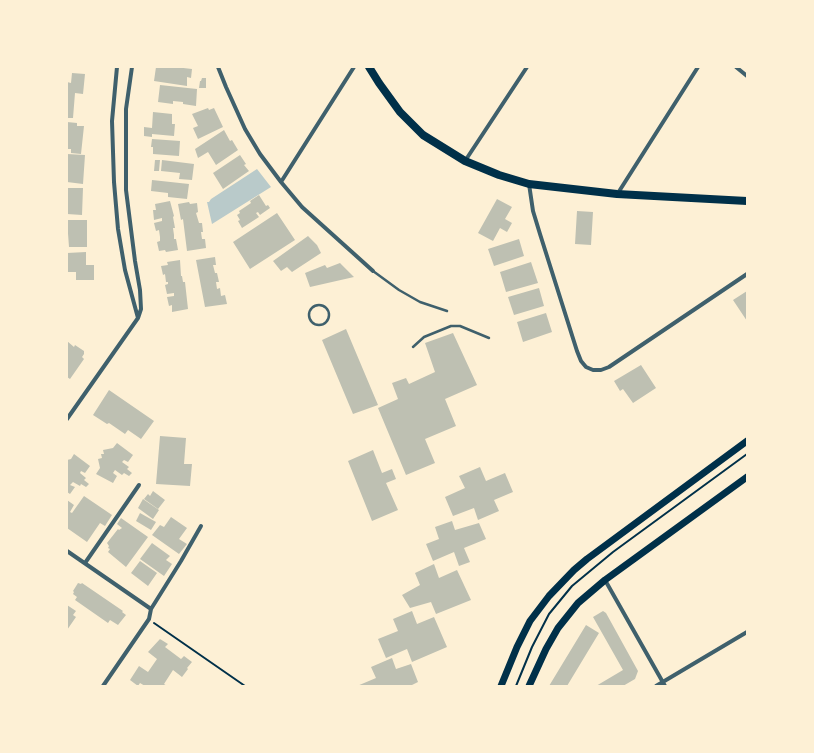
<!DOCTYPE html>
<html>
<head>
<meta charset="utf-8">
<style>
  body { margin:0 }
  #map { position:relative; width:814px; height:753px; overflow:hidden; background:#fdf0d5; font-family:"Archivo Narrow",sans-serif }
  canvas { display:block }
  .frame { position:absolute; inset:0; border:68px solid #fdf0d5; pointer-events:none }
</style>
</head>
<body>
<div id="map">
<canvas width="814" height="753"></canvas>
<div class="frame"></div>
</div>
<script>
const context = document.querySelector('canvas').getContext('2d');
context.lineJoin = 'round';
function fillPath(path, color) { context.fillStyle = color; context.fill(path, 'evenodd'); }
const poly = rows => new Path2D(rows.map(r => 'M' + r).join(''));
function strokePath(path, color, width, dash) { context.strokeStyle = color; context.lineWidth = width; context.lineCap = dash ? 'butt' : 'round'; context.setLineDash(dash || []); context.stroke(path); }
fillPath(poly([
  [257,169,271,187,212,224,207,202,209,202,211,199]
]), '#b9caca');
fillPath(poly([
  [156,67,175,67,192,69,191,78,187,77,187,86,154,81],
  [72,73,85,74,83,94,75,93,73,118,67,118,67,82,71,83],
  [202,78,206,78,206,88,199,88,200,81,201,81],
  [160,85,197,89,196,106,183,104,183,102,173,101,173,104,158,102],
  [208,108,209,110,214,108,223,127,198,139,193,128,198,126,192,114],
  [153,112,172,114,172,124,175,124,174,136,152,134,152,137,144,136,144,127,152,128],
  [67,122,77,123,77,126,84,126,81,154,71,153,71,149,67,149],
  [224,130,230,141,232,140,238,150,216,165,208,152,198,158,195,149],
  [152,139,180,141,179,156,153,154,153,147,151,147],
  [67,154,85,155,83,184,67,182],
  [240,155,246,164,244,165,249,171,223,189,213,173],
  [155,160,160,160,159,171,154,171],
  [162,160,194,164,192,180,179,179,180,173,161,171],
  [152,180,189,184,187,199,168,197,168,193,151,191],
  [67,188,83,188,82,215,67,214],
  [259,195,266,206,268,205,270,208,260,215,258,212,256,213,259,217,242,228,238,221,240,220,237,215,240,213,239,211,251,203,250,201],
  [497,199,512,207,505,219,512,223,507,232,500,228,493,241,478,233],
  [170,201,174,216,173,217,175,228,173,228,174,235,174,239,176,239,178,250,166,252,165,250,159,251,157,242,160,241,160,237,159,230,156,231,154,223,162,221,162,218,154,220,153,210,156,210,155,204],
  [189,202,190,204,197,203,198,212,196,213,199,223,202,223,203,232,201,232,202,239,205,239,206,248,187,251,183,219,181,220,178,204],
  [577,211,593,212,591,245,575,244],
  [277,213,295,240,250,269,233,242],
  [67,220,87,220,87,247,69,247],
  [308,236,317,245,321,253,292,272,287,267,281,271,273,261],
  [519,239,524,256,494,266,488,249],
  [86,252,86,265,94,265,94,280,76,280,76,272,67,272,67,253],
  [215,257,216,265,213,265,215,273,217,273,219,282,216,282,217,289,220,288,221,296,225,295,227,304,205,307,196,260],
  [180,260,181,276,182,276,183,282,185,282,188,309,172,312,172,305,169,306,167,297,174,296,174,293,167,294,165,285,168,284,168,282,166,282,165,274,163,275,161,266,168,265,167,262],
  [531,262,538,283,506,292,500,272],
  [340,263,354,277,310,287,305,273,325,265,327,268],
  [539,288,544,306,514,315,508,297],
  [747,291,747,321,733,300],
  [546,313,552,332,523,342,517,322],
  [346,329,378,405,353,414,322,340],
  [453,333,477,385,445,399,456,426,425,439,435,463,406,475,378,408,398,399,392,383,406,378,409,384,435,372,425,343],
  [67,341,74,347,75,345,84,351,84,354,82,357,84,359,70,379,67,377],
  [641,365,656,388,633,403,623,389,620,391,614,381],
  [109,390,154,421,141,439,128,430,125,434,109,423,107,424,93,415],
  [160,436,186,438,184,464,192,464,190,486,156,484],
  [117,443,133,455,128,462,124,460,122,462,129,467,127,469,132,473,129,476,124,473,122,475,115,470,113,473,117,476,113,483,96,474,100,468,98,459,102,458,101,454,104,454,103,450,113,448],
  [373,450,382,473,392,469,396,479,386,483,398,510,372,521,348,461],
  [74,454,90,466,85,473,81,471,80,473,86,478,84,480,89,484,86,487,81,484,80,486,73,482,70,485,75,487,70,494,67,492,67,460,71,459],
  [480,467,486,481,505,473,513,492,494,500,499,511,478,520,474,508,453,516,445,497,465,488,459,476],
  [153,491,165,500,158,509,144,499,148,494,150,496],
  [84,496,112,515,105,526,100,523,87,542,67,528,67,500,74,505,70,512,72,513],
  [143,499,159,510,153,519,138,508],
  [140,513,156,522,151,530,136,521],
  [171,517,187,528,179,539,187,544,179,554,152,535,160,525,164,527],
  [121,518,148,537,126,567,108,552,110,549,108,548,109,546,107,543,118,529,119,530,122,528,117,524],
  [452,521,455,530,479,523,486,539,464,548,470,562,459,566,454,552,433,561,426,544,439,539,435,527],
  [152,543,170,556,166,560,172,564,164,576,140,559],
  [140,561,157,573,148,586,131,573],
  [434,564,439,578,457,570,471,600,436,614,431,602,410,608,402,595,420,585,415,573],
  [78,583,81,584,82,583,123,611,122,612,126,615,118,625,110,620,108,623,75,600,77,597,73,594,74,592,73,591],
  [67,605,76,611,73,615,76,617,67,630],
  [412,611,417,624,434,617,447,647,412,662,407,649,386,658,378,639,398,631,393,619],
  [603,611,606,613,638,671,635,679,623,686,596,686,623,670,593,617],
  [586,625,599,633,567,686,549,686],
  [160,639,168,644,165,647,181,659,184,656,192,662,187,668,188,669,182,677,173,670,164,684,167,686,145,686,140,683,138,686,130,680,139,666,148,672,157,659,148,652],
  [392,658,396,669,411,664,418,682,410,686,357,686,376,678,371,667]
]), '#bec0b2');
strokePath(poly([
  [154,623,245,686],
  [516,686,532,647,549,614,572,586,613,552,747,454]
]), '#003049', 2);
strokePath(poly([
  [373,271,399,290,420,302,447,311],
  '309 315a10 10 0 1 1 20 0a10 10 0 1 1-20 0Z',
  [413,347,424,337,451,326,460,326,489,338]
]), '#3f606c', 2.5);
strokePath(poly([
  [117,67,112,121,114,182,118,229,125,270,138,318],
  [218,67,226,87,245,129,260,154,281,182,302,207,373,271],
  [736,67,747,76],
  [465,161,527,67],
  [281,182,354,67],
  [529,184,533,211,540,234,577,351,581,361,586,367,593,370,601,370,609,367,747,274],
  [618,193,698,67],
  [67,419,138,318,141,309,140,290,135,261,126,190,126,109,132,67],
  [67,551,151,609],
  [85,563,139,485],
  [605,580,665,686],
  [103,686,149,619,151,609,181,561,201,526],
  [656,686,747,632]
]), '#3f606c', 4);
strokePath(poly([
  [501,686,517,647,530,621,549,596,574,570,587,559,747,441],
  [529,686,546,649,558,628,578,603,605,580,747,477]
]), '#003049', 7);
strokePath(poly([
  [369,67,379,83,400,112,423,135,465,161,499,175,529,184,617,194,747,201]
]), '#003049', 8);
</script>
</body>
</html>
